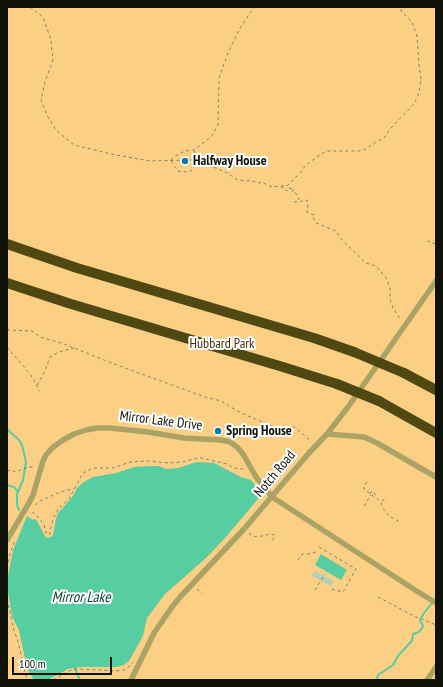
<!DOCTYPE html>
<html>
<head>
<meta charset="utf-8">
<style>
  body { margin:0 }
  #map { position:relative; width:443px; height:687px; overflow:hidden; background:#edf8d9; font-family:"PT Sans Narrow",sans-serif }
  canvas { display:block }
  .frame { position:absolute; inset:0; border:8px solid #0f1208; pointer-events:none }
  .scale { position:absolute; left:12px; top:657px; width:100px; height:18px; box-sizing:border-box; border:2px solid #0f1208; border-top:0; padding-left:5px; font-size:12px; line-height:14px; white-space:nowrap; color:#0f1208; -webkit-text-stroke:3px #fff; paint-order:stroke }
</style>
</head>
<body>
<div id="map">
<canvas width="443" height="687"></canvas>
<div class="frame"></div>
<div class="scale">100 m</div>
</div>
<script>
const context = document.querySelector('canvas').getContext('2d');
context.lineJoin = 'round';
function fillPath(path, color) { context.fillStyle = color; context.fill(path, 'evenodd'); }
const poly = rows => new Path2D(rows.map(r => 'M' + r).join(''));
function strokePath(path, color, width, dash) { context.strokeStyle = color; context.lineWidth = width; context.lineCap = dash ? 'butt' : 'round'; context.setLineDash(dash || []); context.stroke(path); }
function write(font, color, halo, rows, align = 'center') {
  context.font = font + ' "PT Sans Narrow",sans-serif'; context.lineWidth = 4; context.setLineDash([]); context.textBaseline = 'middle'; context.strokeStyle = halo; context.fillStyle = color; for (const [text, x, y, turn = 0] of rows) {
    context.save(); context.translate(x, y); context.rotate((+turn || 0) * Math.PI / 180); context.textAlign = isNaN(turn) ? turn : align; if (halo) context.strokeText(text, 0, 0); context.fillText(text, 0, 0); context.restore();
  }
}
fillPath(poly([
  [7,7,436,7,436,680,7,680]
]), '#fbcf84');
fillPath(poly([
  [197,462,214,463,241,477,251,480,255,485,258,499,225,538,206,558,165,594,147,618,143,636,129,661,124,665,117,667,81,667,68,669,48,680,34,680,27,668,19,630,12,617,7,586,7,581,13,550,27,516,33,520,35,519,37,521,45,536,47,538,51,537,53,535,56,519,58,513,61,510,73,496,77,488,84,482,93,477,116,473,134,467,150,466,159,466,166,469,178,468],
  [321,554,347,570,341,580,315,565]
]), '#57cda2');
strokePath(poly([
  [7,429,10,432,19,440,22,445,26,462,23,480,17,494,17,505,19,510],
  [7,485,14,487,18,492],
  [74,666,80,680],
  [377,680,378,675,393,665,398,656,408,645,412,641,413,634,419,632,422,628,423,626,420,620,424,613,436,598]
]), '#57cda2', 2);
fillPath(poly([
  [315,571,334,581,331,586,312,576]
]), '#b6ceb5');
strokePath(poly([
  [30,7,43,17,51,40,53,60,45,82,41,100,48,117,57,131,74,145,111,154,150,161,191,160,196,158,194,150],
  [171,160,175,156,185,151,194,150,212,136,218,124,219,78,228,53,239,30,254,7],
  [171,161,174,166,178,171,185,172,191,171,194,167,196,164,196,159],
  [196,164,216,168,227,173,238,180,252,181,259,183,261,182,272,187,280,186,287,191,288,188,294,189,294,190,292,191,295,192,299,199,298,200,295,201,295,202,298,202,307,200,308,206,307,210,307,211,308,213,314,215,313,217,316,223,336,231,342,240,366,263,376,266,387,279,390,289,390,299,393,308,401,320],
  [281,186,287,186,300,173,305,166,318,156,327,151,358,151,366,149,376,142,385,137,390,129,414,104,419,93,421,79,419,64,417,36,412,22,402,12,399,7],
  [427,241,436,244],
  [7,330,32,331,40,337,64,344,114,364,205,397,221,401,239,412,274,427,286,429,293,426,311,441],
  [7,347,30,374,40,391],
  [37,385,44,373,50,357,59,352,74,348],
  [7,471,11,470,16,472,28,467,32,467,35,466],
  [367,482,364,486,364,489,381,502,382,507,389,516,400,522],
  [370,494,372,491,375,494,376,497],
  [382,501,387,497],
  [35,505,40,501,58,493,66,490,74,489],
  [364,506,371,495],
  [32,512,38,517,44,525,46,533,48,535,50,534,51,526,54,517,59,508,69,499,83,473,93,468,113,468,130,462,147,461,169,463,183,462,193,459,201,458,227,464,234,468,243,469],
  [249,533,253,536,257,537,271,534,274,535,274,538,271,542],
  [319,547,356,569,343,592,331,589],
  [298,560,301,555,303,554,308,554,316,552],
  [7,568,11,551,15,540],
  [197,589,202,594],
  [315,590,325,574],
  [378,597,412,615,436,625],
  [7,599,13,627,18,642,27,680],
  [53,680,69,671,77,669,116,671,124,670,130,666,133,662]
]), '#7e8571', 1, [3, 3]);
strokePath(poly([
  [327,434,364,437,377,443,436,477],
  [7,540,29,503,33,495,43,461,46,455,52,448,63,440,74,434,86,430,97,428,110,428,148,432,184,438,221,440,230,442,237,447,243,454,256,477,272,497,415,590,436,603],
  [131,680,154,633,172,607,180,597,244,529,309,453,327,434,348,407,436,281],
  [427,680,436,667]
]), '#aba365', 5.5);
strokePath(poly([
  [7,244,77,268,314,338,354,352],
  [7,283,71,304,283,367,337,384],
  [404,373,436,390],
  [379,401,436,433]
]), '#4f4810', 10);
strokePath(poly([
  [354,352,404,373],
  [337,384,379,401]
]), '#4f4810', 10);
for (const [x, y, r, color] of [
  [185,161,4,"#087ca4"],
  [218,431,4,"#087ca4"]
]) { const dot = new Path2D(); dot.arc(x, y, r, 0, 2 * Math.PI); context.fillStyle = color; context.fill(dot); strokePath(dot, '#fff', 1.5); }
write('bold 14px', '#0f1208', '#fff', [
  ["Halfway House",193,161],
  ["Spring House",226,431]
], 'left');
write('14px', '#432e05', '#fff', [
  ["Hubbard Park",222,344]
]);
write('14px', '#0f1208', '#fff', [
  ["Mirror Lake Drive",161,421,7],
  ["Notch Road",275,474,-50]
]);
write('italic 15px', '#104332', '#fff', [
  ["Mirror Lake",81,598]
]);
</script>
</body>
</html>
